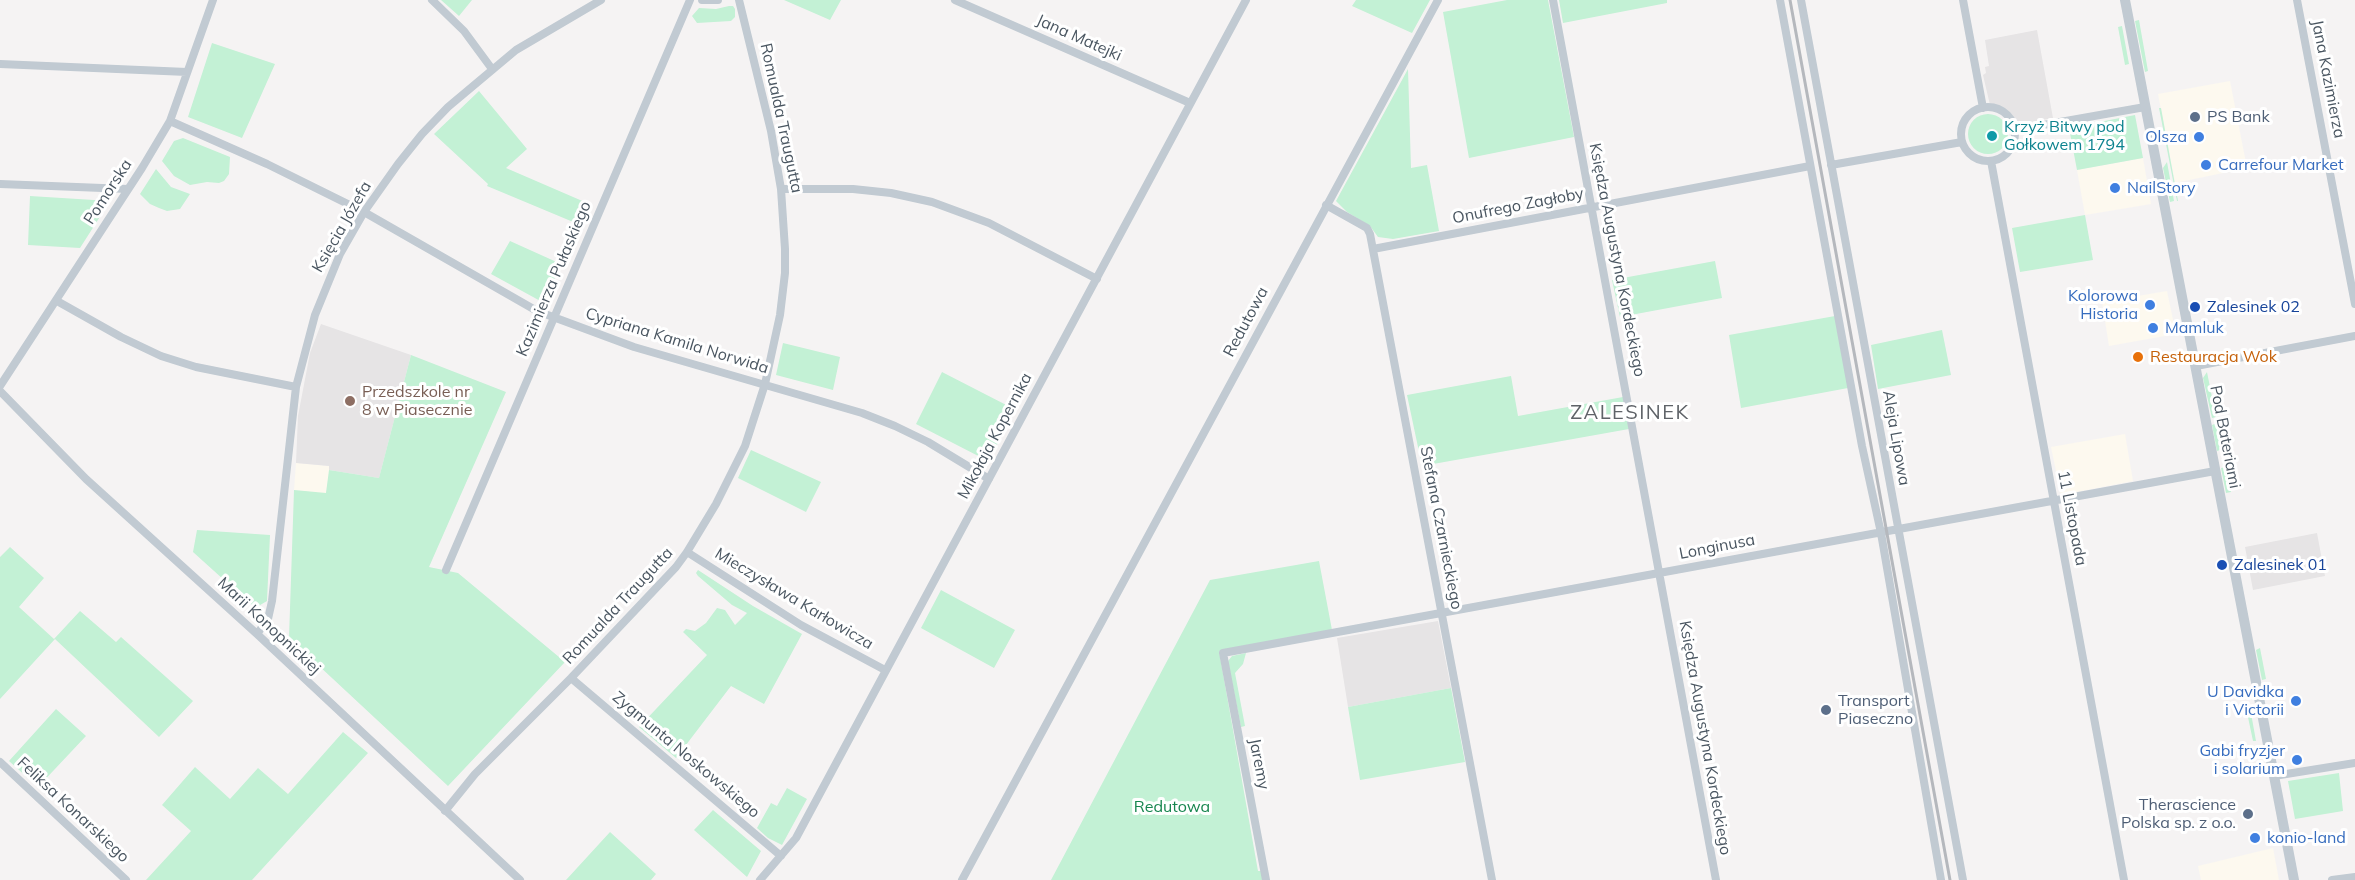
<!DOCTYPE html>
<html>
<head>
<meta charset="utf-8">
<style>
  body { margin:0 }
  canvas { display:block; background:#f5f3f3 }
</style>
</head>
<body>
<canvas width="2355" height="880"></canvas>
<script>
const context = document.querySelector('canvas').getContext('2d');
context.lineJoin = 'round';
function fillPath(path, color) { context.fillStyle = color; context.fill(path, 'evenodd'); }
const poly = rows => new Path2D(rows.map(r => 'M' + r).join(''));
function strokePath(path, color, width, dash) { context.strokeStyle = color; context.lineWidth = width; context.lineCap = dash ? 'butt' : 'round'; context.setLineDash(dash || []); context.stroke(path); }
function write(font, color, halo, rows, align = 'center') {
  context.font = font + ' Mulish,sans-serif'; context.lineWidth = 6; context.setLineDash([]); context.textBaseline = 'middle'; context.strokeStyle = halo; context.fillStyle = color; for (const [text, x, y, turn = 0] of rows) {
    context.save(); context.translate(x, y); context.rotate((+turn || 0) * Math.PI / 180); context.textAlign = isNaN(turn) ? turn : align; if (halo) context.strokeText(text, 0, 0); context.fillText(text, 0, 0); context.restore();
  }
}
fillPath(poly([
  [2230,81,2247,168,2175,183,2158,94],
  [2143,158,2151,204,2085,215,2077,170],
  [2167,291,2176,334,2109,346,2102,302],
  [2125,434,2133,481,2061,495,2051,447],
  [296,463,330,466,326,494,294,490],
  [2273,848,2279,880,2201,880,2198,866]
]), '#fdf9ef');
fillPath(poly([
  [2037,30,2053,118,2020,124,2008,111,1990,105,1983,75,1986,73,1985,67,1989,66,1985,40],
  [321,324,411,355,379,478,329,470,329,466,296,463,298,416,310,353],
  [2317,533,2325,576,2253,590,2245,547],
  [1438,621,1451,688,1348,707,1337,638]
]), '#e6e4e5');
fillPath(poly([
  [441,0,472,0,459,16],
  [784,0,841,0,830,20],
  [1356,0,1430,0,1412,33,1352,6],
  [1507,0,1548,0,1574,137,1469,158,1443,12],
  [1559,0,1667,0,1667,3,1563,23],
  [729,6,733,6,735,9,735,17,731,21,697,23,692,16,699,8,716,9],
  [2139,20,2148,71,2145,72,2135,21],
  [2122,26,2129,64,2125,65,2118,27],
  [212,43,275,64,242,138,188,117],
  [1408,69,1411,168,1427,165,1439,231,1393,239,1378,237,1370,226,1347,212,1336,201],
  [479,91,527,149,506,168,587,203,578,224,487,186,488,184,434,134],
  [2159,108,2161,108,2178,201,2177,201],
  '1968 134a20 20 0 1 1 40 0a20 20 0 1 1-40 0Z',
  [2135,115,2143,158,2077,170,2069,128],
  [183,138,230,157,229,174,224,181,219,183,207,182,190,185,174,176,162,161,174,141],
  [2167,162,2174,201,2170,202,2163,168],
  [156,169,171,187,190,194,180,209,167,211,159,208,150,204,140,194],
  [30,196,110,201,80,248,28,245],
  [2085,215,2093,260,2020,272,2012,228],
  [510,241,561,264,544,303,491,274],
  [1715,261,1722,298,1620,317,1612,280],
  [1835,316,1848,388,1741,408,1729,335],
  [1942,330,1951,375,1878,389,1871,345],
  [783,343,840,357,833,390,776,375],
  [411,355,506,392,429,567,458,573,565,662,448,786,289,638,294,490,326,493,329,470,379,478],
  [942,372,1016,410,988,461,916,424],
  [2207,372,2216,417,2212,418,2203,378],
  [1511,376,1518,416,1623,397,1629,429,1422,466,1407,395],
  [2217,423,2223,449,2217,451,2212,425],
  [751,450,821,482,806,512,738,478],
  [2226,467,2231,492,2226,493,2221,468],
  [197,530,270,535,267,601,255,608,193,552],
  [10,547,44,578,19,607,54,639,80,611,116,642,121,637,193,701,159,737,55,639,0,699,0,557],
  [1319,561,1332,630,1219,651,1258,871,1261,871,1263,880,1051,880,1210,580],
  [698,570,753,606,802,634,764,704,731,686,676,758,639,727,707,655,683,632,686,629,695,631,706,623,717,608,725,610,735,625,747,613,732,605,698,576,696,573],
  [941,590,1015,630,994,668,921,628],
  [2260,648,2266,679,2262,680,2256,650],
  [1246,653,1243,664,1235,673,1245,726,1241,727,1228,661,1232,656],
  [1451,688,1465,762,1360,780,1348,707],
  [2249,702,2256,741,2253,741,2245,703],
  [56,709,86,736,38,787,9,761],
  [343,732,368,753,252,880,146,880,191,831,162,805,195,767,230,799,258,768,288,794],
  [2339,773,2343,811,2295,819,2288,781],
  [787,788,807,799,782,845,768,838,757,828,771,803,777,806],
  [713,810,761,851,747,877,694,830],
  [610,832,656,874,651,880,566,880]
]), '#c3f1d5');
strokePath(poly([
  [432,0,464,31,492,69],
  [702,0,718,0],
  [955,0,1190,103],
  [1553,0,1716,880],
  [1780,0,1862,446,1881,533,1941,880],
  [1801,0,1963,880],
  [1963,0,1983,108],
  [2297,0,2355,304],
  [0,64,187,72],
  '1961 134a27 27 0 1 1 54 0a27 27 0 1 1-54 0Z',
  [170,121,267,164,364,212,537,311,634,347,862,413,895,426,928,442,989,479],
  [2015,130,2145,107],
  [1991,161,2124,880],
  [1831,165,1962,142],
  [0,184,128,189],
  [781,189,853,189,891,193,932,202,989,223,1097,279],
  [1326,205,1367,228,1370,234,1492,880],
  [1373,249,1810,166],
  [57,301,121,337,161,356,196,367,296,387],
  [2196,366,2355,336],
  [0,386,142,168,170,121,213,0],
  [0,391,86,479,257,634,520,880],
  [687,552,801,625,885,670],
  [446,570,690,0],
  [257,634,268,619,272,601,296,387,315,315,340,254,364,212,398,164,422,134,448,107,516,50,601,0],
  [571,678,781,856],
  [0,762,126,880],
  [2274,776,2355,763],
  [445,811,475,774,571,678,676,567,687,552,716,504,745,446,765,384,780,315,785,273,785,249,781,189,771,131,739,0],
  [760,880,796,838,1246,0],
  [962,880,1438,0],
  [1266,880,1223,653,2215,471],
  [2332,880,2355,877]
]), '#c1cad2', 8);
strokePath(poly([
  [2125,0,2294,880]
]), '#c1cad2', 10);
strokePath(poly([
  [1790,0,1950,880]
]), '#b5b8bd', 3);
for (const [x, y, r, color] of [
  [2195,117,6,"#5c6f8a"],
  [1992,136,6,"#0f9aa8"],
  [2199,137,6,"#3f7fe0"],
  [2206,165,6,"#3f7fe0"],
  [2115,188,6,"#3f7fe0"],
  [2150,305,6,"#3f7fe0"],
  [2195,307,6,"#1a4fb4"],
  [2153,328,6,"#3f7fe0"],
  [2138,357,6,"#e8710a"],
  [350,401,6,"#8d6e63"],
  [2222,565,6,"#1a4fb4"],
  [2296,701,6,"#3f7fe0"],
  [1826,710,6,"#5c6f8a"],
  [2297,760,6,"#3f7fe0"],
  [2248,814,6,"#5c6f8a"],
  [2255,838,6,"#3f7fe0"]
]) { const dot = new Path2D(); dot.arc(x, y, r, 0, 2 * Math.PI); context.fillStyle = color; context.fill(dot); strokePath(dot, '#fff', 2); }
write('16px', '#4a5661', '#fff', [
  ["Jana Matejki",1079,38,24],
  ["Jana Kazimierza",2328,79,79],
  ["Romualda Traugutta",781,118,78],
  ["Pomorska",108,192,-57],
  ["Onufrego Zagłoby",1518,206,-11],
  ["Księcia Józefa",342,227,-60],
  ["Księdza Augustyna Kordeckiego",1617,260,79],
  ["Kazimierza Pułaskiego",554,279,-67],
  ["Redutowa",1246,322,-62],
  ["Cypriana Kamila Norwida",677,341,17],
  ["Mikołaja Kopernika",995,436,-62],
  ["Pod Bateriami",2225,437,79],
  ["Aleja Lipowa",1896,438,80],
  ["11 Listopada",2072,518,79],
  ["Stefana Czarnieckiego",1441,528,79],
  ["Longinusa",1717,547,-11],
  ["Mieczysława Karłowicza",794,599,31],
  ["Romualda Traugutta",618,606,-47],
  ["Marii Konopnickiej",269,626,43],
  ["Księdza Augustyna Kordeckiego",1705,738,80],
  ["Zygmunta Noskowskiego",686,755,40],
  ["Jaremy",1259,764,79],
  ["Feliksa Konarskiego",73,810,43]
]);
write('16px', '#4e5e75', '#fff', [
  ["PS Bank",2207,117],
  ["Transport",1838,701],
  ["Piaseczno",1838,719],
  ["Therascience",2236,805,"right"],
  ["Polska sp. z o.o.",2236,823,"right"]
], 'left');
write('16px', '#0d838f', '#fff', [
  ["Krzyż Bitwy pod",2004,127],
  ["Gołkowem 1794",2004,145]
], 'left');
write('16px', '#366cbe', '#fff', [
  ["Olsza",2187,137],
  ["Carrefour Market",2218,165,"left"],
  ["NailStory",2127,188,"left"],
  ["Kolorowa",2138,296],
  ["Historia",2138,314],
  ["Mamluk",2165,328,"left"],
  ["U Davidka",2284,692],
  ["i Victorii",2284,710],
  ["Gabi fryzjer",2285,751],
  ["i solarium",2285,769],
  ["konio-land",2267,838,"left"]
], 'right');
write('16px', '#164399', '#fff', [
  ["Zalesinek 02",2207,307],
  ["Zalesinek 01",2234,565]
], 'left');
write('16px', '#c56008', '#fff', [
  ["Restauracja Wok",2150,357]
], 'left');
write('16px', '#785e54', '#fff', [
  ["Przedszkole nr",362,392],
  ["8 w Piasecznie",362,410]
], 'left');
write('16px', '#17864f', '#fff', [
  ["Redutowa",1172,807]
]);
context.letterSpacing = '1.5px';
write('20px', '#5f6368', '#fff', [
  ["ZALESINEK",1630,413]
]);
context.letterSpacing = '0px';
</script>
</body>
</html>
